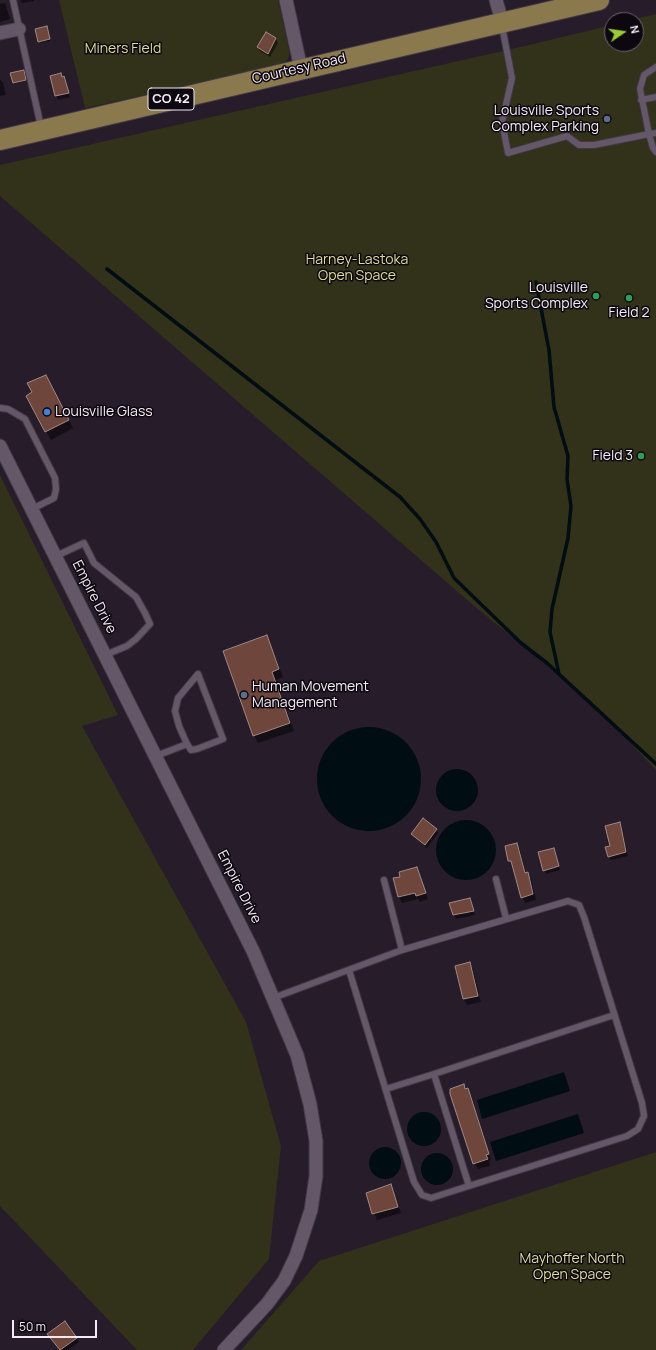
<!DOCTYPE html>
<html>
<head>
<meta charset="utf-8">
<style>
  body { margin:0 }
  #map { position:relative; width:656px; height:1350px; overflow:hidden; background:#261c2a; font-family:Manrope,sans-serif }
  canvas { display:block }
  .north { position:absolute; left:604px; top:12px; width:40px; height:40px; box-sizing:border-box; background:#0d080f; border:1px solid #69636b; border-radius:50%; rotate:77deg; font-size:11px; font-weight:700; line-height:16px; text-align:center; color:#f2ebf5 }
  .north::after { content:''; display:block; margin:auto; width:14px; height:18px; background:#9acb35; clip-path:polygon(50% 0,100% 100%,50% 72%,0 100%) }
  .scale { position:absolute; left:12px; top:1320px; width:85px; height:18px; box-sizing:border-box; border:2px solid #f2ebf5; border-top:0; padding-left:5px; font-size:12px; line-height:14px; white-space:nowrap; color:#f2ebf5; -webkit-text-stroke:3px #0d080f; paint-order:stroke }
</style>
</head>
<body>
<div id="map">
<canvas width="656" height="1350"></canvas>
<div class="north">N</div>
<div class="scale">50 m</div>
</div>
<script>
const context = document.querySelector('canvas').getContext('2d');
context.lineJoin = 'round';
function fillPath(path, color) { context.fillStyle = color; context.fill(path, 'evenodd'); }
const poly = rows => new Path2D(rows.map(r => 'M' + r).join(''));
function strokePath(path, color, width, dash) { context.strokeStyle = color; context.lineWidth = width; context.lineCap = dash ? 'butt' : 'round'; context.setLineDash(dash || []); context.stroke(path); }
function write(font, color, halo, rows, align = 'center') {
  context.font = font + ' Manrope,sans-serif'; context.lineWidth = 3; context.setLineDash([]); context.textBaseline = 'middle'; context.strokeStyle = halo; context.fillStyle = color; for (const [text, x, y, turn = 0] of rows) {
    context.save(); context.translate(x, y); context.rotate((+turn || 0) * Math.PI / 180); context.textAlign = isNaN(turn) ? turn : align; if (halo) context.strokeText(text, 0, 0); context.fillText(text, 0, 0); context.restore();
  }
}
fillPath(poly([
  [59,0,278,0,289,49,289,57,285,63,279,66,85,108],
  [656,14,656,770,592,702,473,605,0,196,0,165,529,45,612,25,612,44,636,44,636,20,630,20],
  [0,475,118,715,82,726,246,1022,281,1146,269,1259,193,1350,137,1350,0,1206],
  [656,1152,656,1350,241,1350,319,1261]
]), '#313219');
fillPath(poly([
  '317 779a52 52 0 1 1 104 0a52 52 0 1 1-104 0Z',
  '436 790a21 21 0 1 1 42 0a21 21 0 1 1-42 0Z',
  '436 850a30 30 0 1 1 60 0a30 30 0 1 1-60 0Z',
  [564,1072,570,1091,482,1119,477,1100],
  '407 1129a17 17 0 1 1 34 0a17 17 0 1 1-34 0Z',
  [578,1114,584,1133,496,1161,490,1142],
  '369 1163a16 16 0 1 1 32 0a16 16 0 1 1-32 0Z',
  '421 1169a16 16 0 1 1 32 0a16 16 0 1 1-32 0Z'
]), '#000d13');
fillPath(poly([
  [20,0,34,0,34,1,22,3],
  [5,3,10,19,0,22,0,4],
  [36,29,47,29,50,41,40,43],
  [266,33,276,39,278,43,270,57,260,51,258,47],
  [24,73,26,81,14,84,14,82],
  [51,77,64,78,70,97,58,100],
  [0,79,3,83,6,95,0,96],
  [46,376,73,428,51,440,28,396,33,393],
  [267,636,283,677,276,680,294,731,258,743,254,735],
  [620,823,628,856,611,860,609,856],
  [436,830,438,833,427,848,412,834],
  [516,844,520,850,526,874,531,879,536,900,525,903,506,847],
  [554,849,560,870,546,874,544,870],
  [416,868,428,899,420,902,418,899,402,903,399,897,402,878],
  [469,899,475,915,456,919,450,904],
  [469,963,473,969,479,994,464,999,456,966],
  [479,996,481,1002,467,1005,464,1000],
  [463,1086,471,1095,491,1160,489,1161,490,1166,478,1169,474,1163],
  [390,1185,401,1213,377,1220,367,1194],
  [51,1337,77,1338,79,1342,68,1350,60,1350]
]), '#0007');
strokePath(poly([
  [107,269,400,497,420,519,436,542,454,578,521,643,547,663,656,764],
  [536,282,549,350,554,407,568,456,567,479,571,506,568,538,552,609,550,632,559,674]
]), '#000d13', 3.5);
const building = poly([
  [47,26,50,39,38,42,35,29,47,26],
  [266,32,276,38,268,54,257,47,266,32],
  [24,70,26,80,13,83,10,73,24,70],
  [61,73,62,77,64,76,69,93,55,96,50,76,61,73],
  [46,375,69,420,45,432,26,396,32,392,27,383,46,375],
  [267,635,279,669,272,672,290,723,253,736,223,651,267,635],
  [423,818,437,829,425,845,411,834,423,818],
  [620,822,626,852,608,857,605,847,610,846,605,826,620,822],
  [517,843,525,873,528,872,533,894,521,898,511,861,508,861,505,846,517,843],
  [554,848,559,866,543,871,538,852,554,848],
  [417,867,426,893,416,896,415,893,398,897,393,878,400,877,399,872,417,867],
  [470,898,474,911,453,915,449,903,470,898],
  [470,962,478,996,463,999,455,966,470,962],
  [464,1084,465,1089,468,1088,489,1154,486,1155,488,1159,473,1164,450,1094,450,1089,464,1084],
  [391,1184,398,1207,372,1214,366,1193,391,1184],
  [65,1321,77,1338,60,1350,47,1334,65,1321]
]);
fillPath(building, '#6e463c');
strokePath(building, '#a18983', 1);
const lane = poly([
  [13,0,41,127],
  [502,26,512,78,502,122,508,153,567,136,579,145,594,145,649,134,653,148,656,152],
  [656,67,644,75,640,89,649,134,656,133],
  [641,100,656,97],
  [0,408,8,409,25,419,55,478,56,489,54,498,32,509],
  [56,556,84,543,94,563,136,597,145,613,150,624,136,639,127,646,105,655],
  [156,756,187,744,191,750,197,749,223,739,198,674,178,698,175,711,179,726,187,744],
  [496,879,506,918],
  [384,880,402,950],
  [273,998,402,950,568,901,579,905,584,917,642,1103,644,1116,638,1129,627,1136,431,1198,422,1195,414,1182,349,970],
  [434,1074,469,1186],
  [386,1089,434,1074,614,1015]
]);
const street = poly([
  [286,0,301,69],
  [496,0,502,22],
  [0,33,19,29],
  [0,446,253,951,297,1055,310,1104,316,1141,316,1176,311,1210,296,1256,284,1281,267,1304,224,1350]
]);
const primary = poly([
  [0,140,599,0]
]);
strokePath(lane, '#413845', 8);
strokePath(street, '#413845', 15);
strokePath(primary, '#413845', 22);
strokePath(lane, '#635768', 6);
strokePath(street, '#635768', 13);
strokePath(primary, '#8b794e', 20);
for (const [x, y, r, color] of [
  [607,119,4,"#5c6f8a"],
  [596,296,4,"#2e9e5b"],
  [629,298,4,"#2e9e5b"],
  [47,412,4,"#3f7fe0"],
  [641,456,4,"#2e9e5b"],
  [244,695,4,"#5c6f8a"]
]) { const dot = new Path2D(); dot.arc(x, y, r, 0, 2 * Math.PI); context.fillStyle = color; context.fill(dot); strokePath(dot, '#0d080f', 1.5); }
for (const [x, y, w] of [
  [171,99,46]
]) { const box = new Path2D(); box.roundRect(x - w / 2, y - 11, w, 22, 3); context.fillStyle = '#0d080f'; context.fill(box); strokePath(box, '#f2ebf5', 1); }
write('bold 13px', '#f2ebf5', null, [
  ["CO 42",171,99]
]);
write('14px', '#d9dd99', '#0d080f', [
  ["Miners Field",123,49],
  ["Harney-Lastoka",357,260],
  ["Open Space",357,276],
  ["Mayhoffer North",572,1259],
  ["Open Space",572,1275]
]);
write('14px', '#f2ebf5', '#0d080f', [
  ["Courtesy Road",299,69,-13],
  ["Empire Drive",94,597,63],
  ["Empire Drive",239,887,63]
]);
write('14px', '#f2ebf5', '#0d080f', [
  ["Louisville Sports",599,111],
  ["Complex Parking",599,127],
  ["Louisville",588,288],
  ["Sports Complex",588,304],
  ["Field 2",629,313,"center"],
  ["Louisville Glass",55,412,"left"],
  ["Field 3",633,456],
  ["Human Movement",252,687,"left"],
  ["Management",252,703,"left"]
], 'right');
</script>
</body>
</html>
